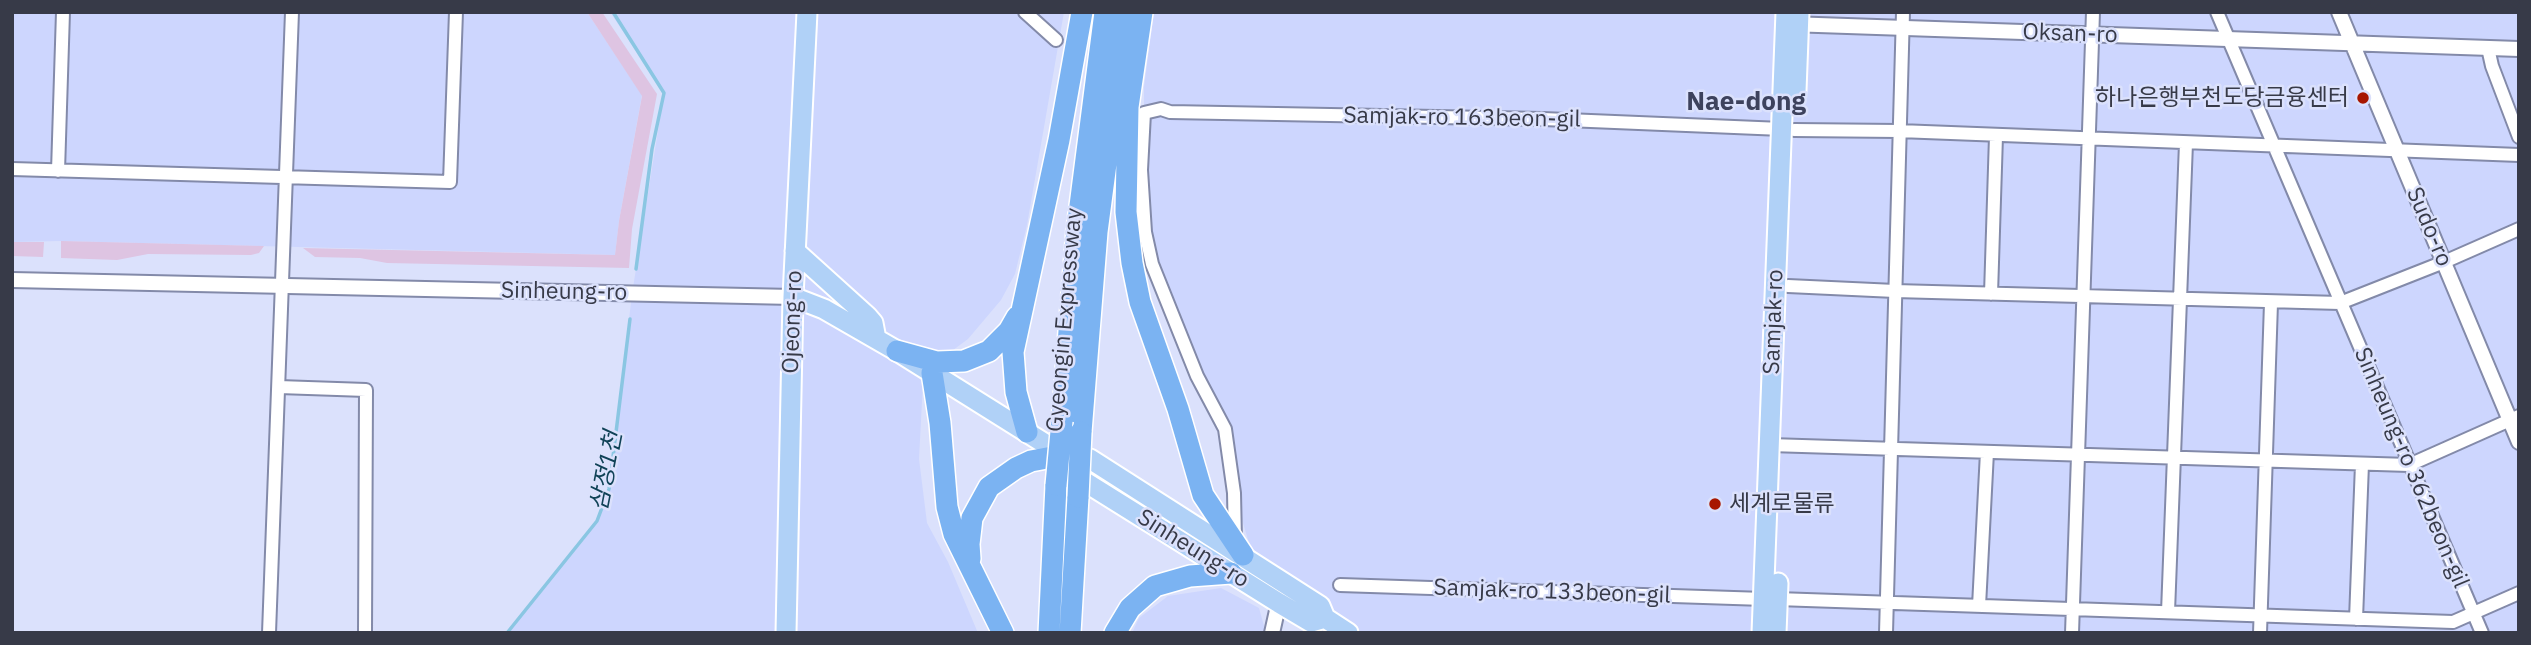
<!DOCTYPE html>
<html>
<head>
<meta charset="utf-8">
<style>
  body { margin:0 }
  #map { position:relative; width:2531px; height:645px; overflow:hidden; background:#dbe1fc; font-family:"IBM Plex Sans",sans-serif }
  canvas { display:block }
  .frame { position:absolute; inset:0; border:14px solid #373a48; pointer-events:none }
</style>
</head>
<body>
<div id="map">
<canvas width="2531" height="645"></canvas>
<div class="frame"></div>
</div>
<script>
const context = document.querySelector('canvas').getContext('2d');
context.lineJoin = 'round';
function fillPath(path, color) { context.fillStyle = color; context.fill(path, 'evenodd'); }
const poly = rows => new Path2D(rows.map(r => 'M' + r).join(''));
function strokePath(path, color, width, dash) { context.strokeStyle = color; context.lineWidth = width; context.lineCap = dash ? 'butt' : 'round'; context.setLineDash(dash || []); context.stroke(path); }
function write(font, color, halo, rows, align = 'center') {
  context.font = font + ' "IBM Plex Sans","Noto Sans KR",sans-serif'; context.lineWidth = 5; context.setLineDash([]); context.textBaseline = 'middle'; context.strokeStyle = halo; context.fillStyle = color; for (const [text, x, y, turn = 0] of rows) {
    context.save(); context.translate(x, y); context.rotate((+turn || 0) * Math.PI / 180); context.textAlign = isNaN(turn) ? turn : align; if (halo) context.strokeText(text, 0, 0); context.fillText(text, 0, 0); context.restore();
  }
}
fillPath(poly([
  [12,12,587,12,642,95,619,221,615,255,61,241,12,242],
  [610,12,1064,12,1027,225,1015,274,1001,300,968,339,937,362,898,352,923,382,919,459,927,523,948,562,978,633,508,633,597,521,609,489,632,294,664,93],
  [1154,12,2519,12,2519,633,1348,633,1286,594,1249,543,1234,493,1225,429,1152,264,1144,113,1144,87],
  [1221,588,1259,608,1266,633,1132,633,1139,618,1168,596]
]), '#cdd6fe');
fillPath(poly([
  [587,12,602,12,657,94,632,229,629,268,387,263,360,258,315,257,303,248,615,255,619,221,642,96],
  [61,241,264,246,259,253,251,255,148,254,117,260,61,258],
  [12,242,44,242,43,257,12,256]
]), '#dec4e2');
strokePath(poly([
  [613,12,664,93,652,149,636,269],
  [507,633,597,521,609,489,630,319]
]), '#8ac6e2', 3.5);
const minor = poly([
  [1025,12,1056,40],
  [2217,12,2482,633],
  [2488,48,2492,66,2519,137],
  [1144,113,1161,109,1170,112,1543,119,1782,129],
  [1144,113,1141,170,1145,232,1152,264,1197,376,1225,429,1234,493,1235,540],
  [1794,130,1899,131,2519,155],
  [12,169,450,182,456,12],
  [58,171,63,12],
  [1788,286,1895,291,2340,303,2444,262,2519,229],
  [1991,294,1996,136],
  [279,387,366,390,365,633],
  [1770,445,2409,465,2519,416],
  [1340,585,1764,599],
  [1777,599,2453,622,2519,593],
  [1979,606,1987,452],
  [2168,612,2186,143],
  [2356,619,2362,464],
  [269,633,292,12],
  [1886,633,1903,12],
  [2072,633,2093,12],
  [2260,633,2271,303]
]);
const tertiary = poly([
  [2339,12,2519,442],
  [1789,24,2519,49],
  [12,280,793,297],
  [1272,633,1280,597]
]);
const primary = poly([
  [1796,91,1799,12],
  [795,251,867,316,873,323,876,339],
  [793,297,824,309,897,351,1071,460,1082,480,1279,603,1311,622,1325,618],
  [1071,460,1090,459,1320,606,1325,618,1348,633],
  [786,633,793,297,807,12],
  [1762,633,1786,12],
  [1776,633,1778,583]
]);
const motorway = poly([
  [1142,12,1128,107,1126,212,1132,263,1140,302,1178,409,1203,495,1243,555],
  [897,351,937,362,964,361,989,351,1009,331,1017,317],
  [932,373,940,423,947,507,954,534,1003,633],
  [1062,421,1077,229,1105,12],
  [1027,432,1016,392,1013,352,1059,140,1082,12],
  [1081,432,1097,232,1126,12],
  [970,559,969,544,972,518,989,487,1016,468,1031,461,1063,455],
  [1049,633,1056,485],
  [1070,633,1078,497],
  [1115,633,1130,608,1155,586,1190,576,1231,573]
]);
strokePath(minor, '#838aa9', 16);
strokePath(tertiary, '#838aa9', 18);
strokePath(primary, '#fff', 23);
strokePath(motorway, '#fff', 24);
strokePath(minor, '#fff', 12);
strokePath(tertiary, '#fff', 14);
strokePath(primary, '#b0d1f7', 19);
strokePath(motorway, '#7bb3f2', 21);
const motorwayBridge = poly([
  [1056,485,1062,421],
  [1078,497,1081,432]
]);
strokePath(motorwayBridge, '#fff', 24, []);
strokePath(motorwayBridge, '#7bb3f2', 21);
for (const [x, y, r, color] of [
  [2363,98,7,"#a71600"],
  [1715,504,7,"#a71600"]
]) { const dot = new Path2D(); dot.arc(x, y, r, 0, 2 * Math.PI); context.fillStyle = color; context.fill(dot); strokePath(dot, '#dbe1fc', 2.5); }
write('23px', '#373a48', '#dbe1fc', [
  ["Oksan-ro",2070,34,2],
  ["Samjak-ro 163beon-gil",1462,118,1],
  ["Sudo-ro",2429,227,67],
  ["Sinheung-ro",564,292,1],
  ["Gyeongin Expressway",1065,320,-85],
  ["Ojeong-ro",793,322,-88],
  ["Samjak-ro",1774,322,-88],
  ["Sinheung-ro 362beon-gil",2411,468,67],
  ["Sinheung-ro",1193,549,32],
  ["Samjak-ro 133beon-gil",1552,592,2]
]);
write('23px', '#373a48', '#dbe1fc', [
  ["하나은행부천도당금융센터",2349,98],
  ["세계로물류",1729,504,"left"]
], 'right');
write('italic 24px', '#104257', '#dbe1fc', [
  ["삼정1천",607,471,-79]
]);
write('bold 26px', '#3d425d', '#dbe1fc', [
  ["Nae-dong",1746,102]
]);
</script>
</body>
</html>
